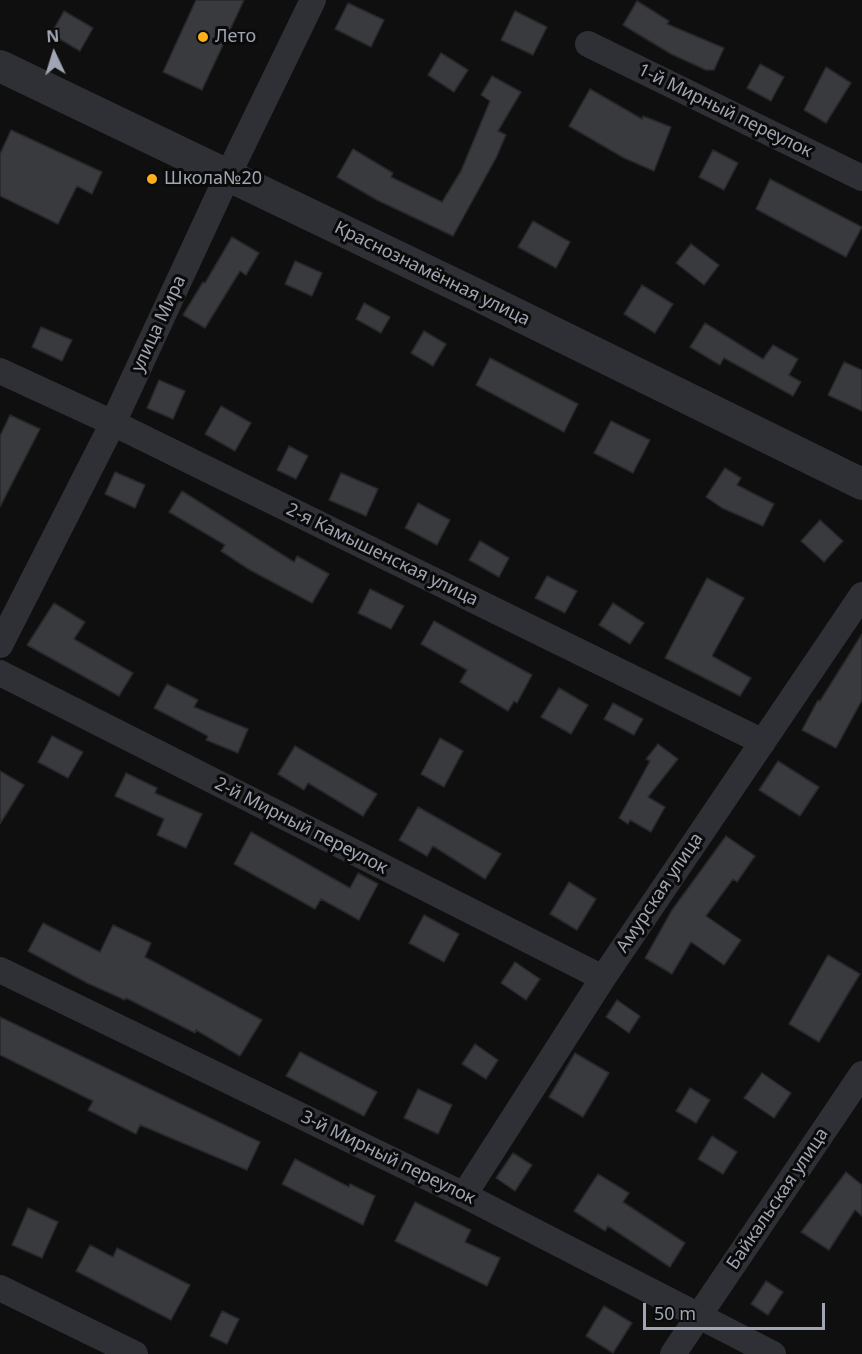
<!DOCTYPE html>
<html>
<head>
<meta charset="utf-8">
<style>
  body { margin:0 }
  #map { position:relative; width:862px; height:1354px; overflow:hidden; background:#0f0f10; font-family:"Noto Sans",sans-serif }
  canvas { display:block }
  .north { position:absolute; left:24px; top:24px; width:60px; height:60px; -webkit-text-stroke:4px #0a0a0b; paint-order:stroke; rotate:356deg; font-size:16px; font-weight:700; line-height:24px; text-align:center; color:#9fa5b2 }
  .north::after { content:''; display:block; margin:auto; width:21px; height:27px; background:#9fa5b2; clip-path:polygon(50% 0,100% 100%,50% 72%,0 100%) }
  .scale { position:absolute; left:643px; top:1303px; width:182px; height:27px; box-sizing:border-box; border:3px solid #9fa5b2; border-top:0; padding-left:8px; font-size:18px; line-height:21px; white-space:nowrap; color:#9fa5b2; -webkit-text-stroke:4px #0a0a0b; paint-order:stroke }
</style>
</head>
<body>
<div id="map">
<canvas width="862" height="1354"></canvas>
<div class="north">N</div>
<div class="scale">50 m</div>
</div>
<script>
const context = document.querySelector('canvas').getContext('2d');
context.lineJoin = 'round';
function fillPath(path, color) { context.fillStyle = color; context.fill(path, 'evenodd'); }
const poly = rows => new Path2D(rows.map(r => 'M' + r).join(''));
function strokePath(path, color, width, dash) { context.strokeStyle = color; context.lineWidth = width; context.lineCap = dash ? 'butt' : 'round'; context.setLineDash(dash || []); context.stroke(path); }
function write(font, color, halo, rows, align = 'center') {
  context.font = font + ' "Noto Sans",sans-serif'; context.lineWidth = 6; context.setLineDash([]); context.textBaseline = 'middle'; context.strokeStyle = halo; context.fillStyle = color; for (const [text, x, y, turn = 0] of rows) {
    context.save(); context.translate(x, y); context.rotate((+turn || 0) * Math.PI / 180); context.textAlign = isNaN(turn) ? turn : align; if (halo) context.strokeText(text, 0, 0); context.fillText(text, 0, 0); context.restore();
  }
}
const building = poly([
  [196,0,244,0,202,90,163,72,196,0],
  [637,1,669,21,667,24,724,48,714,70,706,70,671,54,623,25,637,1],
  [348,3,384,20,371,47,335,29,348,3],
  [64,11,93,28,80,51,51,34,64,11],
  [515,11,547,27,533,55,501,40,515,11],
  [441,53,468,70,454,92,428,75,441,53],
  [760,64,784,77,771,101,747,88,760,64],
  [826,67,851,83,826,123,804,110,826,67],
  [492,76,521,92,498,131,506,135,496,158,453,236,377,200,337,177,353,149,393,173,391,177,442,202,461,171,490,101,481,95,492,76],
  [590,89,642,119,643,116,671,127,654,171,624,158,569,126,590,89],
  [11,130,102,172,92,194,77,186,58,224,0,196,0,154,11,130],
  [713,150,738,163,724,190,699,177,713,150],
  [770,179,862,227,846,257,756,209,770,179],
  [533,221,570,242,556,268,518,247,533,221],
  [232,237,259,253,246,275,240,271,205,328,183,315,203,282,205,283,232,237],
  [691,244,719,265,704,285,676,263,691,244],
  [295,261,322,273,312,296,285,284,295,261],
  [642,285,673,304,655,333,624,314,642,285],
  [364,303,390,317,381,333,356,319,364,303],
  [705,323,763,359,773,345,798,359,789,375,801,382,793,396,724,358,720,365,690,347,705,323],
  [41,327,72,340,62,361,32,347,41,327],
  [424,331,446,344,433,366,411,353,424,331],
  [490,358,578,404,564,432,476,385,490,358],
  [844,362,862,370,862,411,828,395,844,362],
  [159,380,185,391,173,419,147,408,159,380],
  [221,406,251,423,235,451,205,434,221,406],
  [10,415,40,429,0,507,0,436,10,415],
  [611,421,650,440,633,473,594,453,611,421],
  [289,446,308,456,296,479,277,470,289,446],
  [725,468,741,478,737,485,774,504,763,526,722,508,706,497,725,468],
  [115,472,145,485,135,508,105,494,115,472],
  [341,473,378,489,366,516,329,500,341,473],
  [182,491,294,562,297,556,329,574,312,603,250,570,221,551,225,545,169,512,182,491],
  [418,503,450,520,437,545,405,528,418,503],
  [820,520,843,541,824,562,801,541,820,520],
  [480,541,509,558,499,577,469,560,480,541],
  [547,576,577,591,565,613,535,598,547,576],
  [707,578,744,598,712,656,751,678,740,696,665,658,707,578],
  [370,589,404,606,391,629,358,613,370,589],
  [54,603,85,622,74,639,133,673,119,696,27,645,54,603],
  [613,603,644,623,630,644,599,625,613,603],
  [434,621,532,675,517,703,514,701,508,711,460,682,467,670,421,644,434,621],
  [862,634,862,700,836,748,802,730,818,700,820,701,862,634],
  [167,684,198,700,194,707,248,729,238,753,206,740,208,736,154,708,167,684],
  [559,688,588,705,571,734,541,717,559,688],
  [613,703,643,719,634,735,604,719,613,703],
  [52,736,83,752,68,778,38,762,52,736],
  [440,738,463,751,444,787,421,774,440,738],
  [658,744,678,759,648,797,665,807,651,832,630,820,628,824,619,818,650,761,646,759,658,744],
  [295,746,377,794,363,816,308,783,304,790,278,774,295,746],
  [778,761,819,787,800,816,759,790,778,761],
  [0,771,24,785,0,824,0,771],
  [126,773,157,788,155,793,202,814,186,848,157,835,164,819,115,796,126,773],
  [418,807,501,854,485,879,433,846,427,856,399,840,418,807],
  [251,832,350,888,358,873,378,884,359,920,321,899,315,909,234,864,251,832],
  [726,836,755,856,737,882,733,879,706,916,741,940,724,965,691,942,672,974,645,958,672,910,726,836],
  [569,882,596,899,577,930,550,914,569,882],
  [424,915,459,934,444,962,409,943,424,915],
  [43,923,100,952,113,925,151,943,145,957,262,1020,240,1056,196,1030,195,1033,126,998,125,1000,87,983,28,951,43,923],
  [828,955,860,974,819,1042,789,1024,828,955],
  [515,962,540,979,526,1000,501,983,515,962],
  [617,1000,640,1016,629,1033,606,1017,617,1000],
  [0,1017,260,1142,247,1170,140,1125,136,1134,88,1110,93,1101,0,1055,0,1017],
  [475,1044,498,1060,486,1079,462,1064,475,1044],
  [300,1052,377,1092,364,1116,286,1076,300,1052],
  [575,1053,609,1073,583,1117,549,1097,575,1053],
  [762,1073,791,1093,774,1118,744,1098,762,1073],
  [690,1088,710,1100,696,1123,676,1111,690,1088],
  [418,1089,452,1105,438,1134,404,1118,418,1089],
  [712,1136,737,1152,723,1174,698,1159,712,1136],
  [513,1153,532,1165,515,1191,496,1178,513,1153],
  [295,1159,349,1187,350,1184,375,1196,363,1225,282,1184,295,1159],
  [846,1172,862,1185,862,1216,855,1210,829,1250,801,1232,846,1172],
  [598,1174,629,1193,623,1202,685,1243,670,1267,608,1226,605,1231,574,1211,598,1174],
  [415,1202,471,1230,465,1242,500,1258,487,1286,395,1241,415,1202],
  [28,1208,58,1222,42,1258,12,1245,28,1208],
  [90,1245,113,1257,117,1248,190,1285,171,1320,76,1271,90,1245],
  [766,1281,783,1292,768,1315,751,1304,766,1281],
  [604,1306,632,1323,613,1353,586,1336,604,1306],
  [222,1311,239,1319,227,1344,210,1336,222,1311]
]);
fillPath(building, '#383a3e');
strokePath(building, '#28282c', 1.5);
strokePath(poly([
  [588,44,862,178],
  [0,371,113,423,763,742],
  [0,645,113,423,227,177,313,0],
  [0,673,603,978],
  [0,970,464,1195,773,1354],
  [464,1195,603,978,862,595],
  [0,1288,135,1354],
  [673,1354,862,1074]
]), '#2f3035', 26);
strokePath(poly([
  [0,66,475,294,862,484]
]), '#2f3035', 32);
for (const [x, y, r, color] of [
  [203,37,6,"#feaf19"],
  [152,179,6,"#feaf19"]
]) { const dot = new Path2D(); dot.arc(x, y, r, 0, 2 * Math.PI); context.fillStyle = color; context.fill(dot); strokePath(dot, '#0a0a0b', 2); }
write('18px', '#9fa5b2', '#0a0a0b', [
  ["Лето",215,37],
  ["Школа№20",164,179]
], 'left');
write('18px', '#9fa5b2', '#0a0a0b', [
  ["1-й Мирный переулок",725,111,26],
  ["Краснознамённая улица",432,274,26],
  ["улица Мира",159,324,-65],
  ["2-я Камышенская улица",382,555,26],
  ["2-й Мирный переулок",301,826,27],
  ["Амурская улица",660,893,-56],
  ["3-й Мирный переулок",388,1158,26],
  ["Байкальская улица",778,1199,-56]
]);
</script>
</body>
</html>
